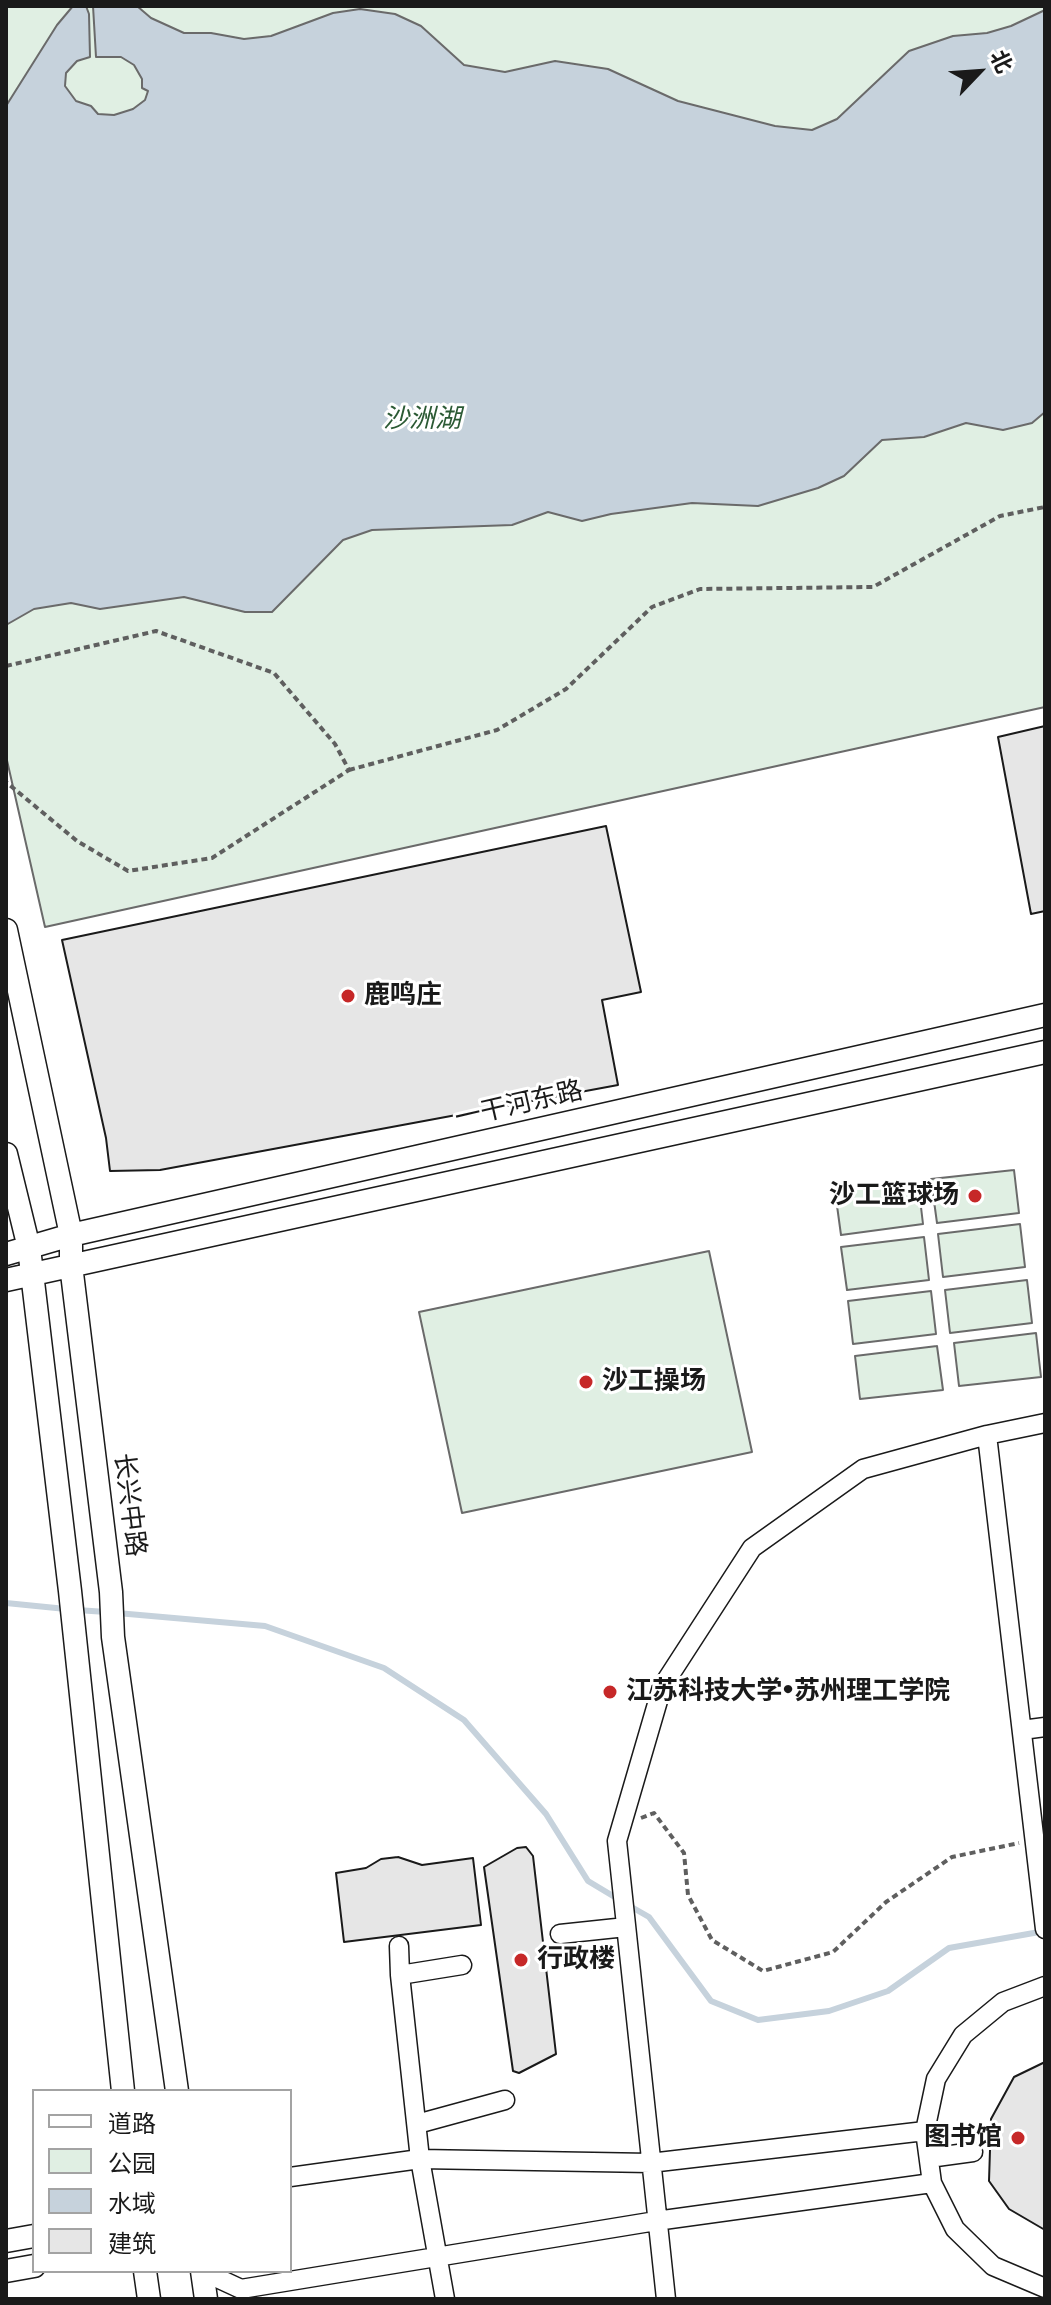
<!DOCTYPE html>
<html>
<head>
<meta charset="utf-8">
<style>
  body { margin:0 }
  #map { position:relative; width:1051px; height:2305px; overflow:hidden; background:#fff; font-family:"Libre Baskerville","Noto Sans SC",serif }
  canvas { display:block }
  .frame { position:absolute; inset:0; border:8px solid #1a1a1a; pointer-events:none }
  .legend { position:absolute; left:32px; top:2089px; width:260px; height:184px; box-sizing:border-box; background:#fff; border:2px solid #a3a3a3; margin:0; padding:10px 14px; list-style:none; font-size:24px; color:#1a1a1a }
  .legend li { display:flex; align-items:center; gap:16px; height:40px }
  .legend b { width:40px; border:2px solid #a3a3a3 }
  .north { position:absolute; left:939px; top:32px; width:80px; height:80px; -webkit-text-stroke:6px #fff; paint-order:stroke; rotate:65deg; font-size:22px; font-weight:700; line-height:32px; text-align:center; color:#1a1a1a }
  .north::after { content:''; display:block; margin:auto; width:28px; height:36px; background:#1a1a1a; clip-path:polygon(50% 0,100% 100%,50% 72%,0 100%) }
</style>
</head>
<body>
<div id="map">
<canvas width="1051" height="2305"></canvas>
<div class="frame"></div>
<ul class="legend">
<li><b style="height:10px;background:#fff"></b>道路</li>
<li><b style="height:22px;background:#e0efe3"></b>公园</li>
<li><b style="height:22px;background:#c6d2dc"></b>水域</li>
<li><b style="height:22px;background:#e6e6e6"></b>建筑</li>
</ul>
<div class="north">北</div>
</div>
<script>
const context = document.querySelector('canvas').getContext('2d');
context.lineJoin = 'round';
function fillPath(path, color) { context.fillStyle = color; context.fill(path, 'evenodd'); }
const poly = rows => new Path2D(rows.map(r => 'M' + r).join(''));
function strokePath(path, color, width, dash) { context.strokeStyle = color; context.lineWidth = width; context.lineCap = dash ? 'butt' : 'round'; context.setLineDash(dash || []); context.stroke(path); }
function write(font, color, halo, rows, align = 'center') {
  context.font = font + ' "Libre Baskerville","Noto Sans SC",serif'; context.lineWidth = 6; context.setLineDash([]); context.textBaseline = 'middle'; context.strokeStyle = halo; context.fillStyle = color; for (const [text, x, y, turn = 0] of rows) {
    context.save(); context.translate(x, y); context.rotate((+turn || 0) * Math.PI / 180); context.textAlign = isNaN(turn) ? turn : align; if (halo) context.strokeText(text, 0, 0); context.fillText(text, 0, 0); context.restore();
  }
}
const green = poly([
  [6,6,1045,6,1045,707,45,927,6,756,6,6],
  [1014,1170,1019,1213,937,1223,931,1179,1014,1170],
  [918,1182,923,1224,841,1235,835,1191,918,1182],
  [1020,1224,1025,1267,943,1277,938,1234,1020,1224],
  [924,1237,929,1280,847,1290,841,1247,924,1237],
  [709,1251,752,1452,462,1513,419,1312,709,1251],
  [1027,1280,1032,1323,950,1333,945,1290,1027,1280],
  [931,1291,936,1334,853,1344,848,1301,931,1291],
  [1036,1333,1041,1377,959,1386,954,1343,1036,1333],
  [937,1346,943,1390,860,1399,855,1356,937,1346]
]);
fillPath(green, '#e0efe3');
strokePath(green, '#6a6a6a', 2);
const water = poly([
  [73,6,86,6,89,14,90,57,77,61,66,73,65,86,76,101,91,106,98,114,114,115,133,109,145,100,148,91,142,88,142,79,134,65,121,57,96,57,93,6,137,6,151,18,184,33,211,33,244,39,271,36,333,13,360,9,395,14,421,26,464,65,505,72,555,61,608,69,678,101,775,126,812,130,837,119,909,51,953,36,987,33,1011,26,1045,10,1045,412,1032,423,1003,430,966,423,924,437,882,440,844,476,818,488,758,506,692,503,611,514,582,521,548,512,512,525,372,530,343,540,272,612,245,612,184,597,100,609,71,603,34,609,6,625,6,106,57,25,73,6]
]);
fillPath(water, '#c6d2dc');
strokePath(water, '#6a6a6a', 2);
strokePath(poly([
  [6,1603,66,1609],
  [77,1610,106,1612],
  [117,1613,265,1626,384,1668,464,1720,546,1814,588,1881,618,1899],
  [628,1905,649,1917,711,2001,758,2020,829,2011,888,1991,949,1948,1045,1931]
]), '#c6d2dc', 6);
const building = poly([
  [1045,726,1045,911,1031,914,998,737,1045,726],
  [606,826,641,992,602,1000,618,1085,160,1170,110,1171,106,1138,62,940,606,826],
  [526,1847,533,1856,556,2054,519,2073,513,2071,484,1867,517,1848,526,1847],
  [398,1857,422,1865,473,1858,481,1925,344,1942,336,1873,366,1868,381,1859,398,1857],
  [1045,2062,1045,2230,1009,2209,989,2181,991,2119,1014,2077,1045,2062]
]);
fillPath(building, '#e6e6e6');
strokePath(building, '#1a1a1a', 2);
const minor = poly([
  [987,1435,1045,1929],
  [1022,1730,1045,1727],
  [560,1934,626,1927],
  [399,1946,400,1975,420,2159,445,2299],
  [400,1975,462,1965],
  [1045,1986,1003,2002,963,2035,936,2079,925,2131,932,2183,955,2229,993,2266,1045,2288],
  [417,2124,505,2100],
  [929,2158,973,2152],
  [290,2177,420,2159,650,2163,925,2131],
  [202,2271,241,2289,656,2221,932,2183],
  [666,2299,617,1841,662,1687,752,1548,863,1469,987,1435,1045,1423]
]);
const tertiary = poly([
  [6,930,71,1235,71,1265,111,1592,113,1637,177,2091],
  [6,1154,29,1248,70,1591,123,2091],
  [6,1254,71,1235,1045,1015],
  [6,1280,1045,1052],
  [6,2241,34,2236],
  [6,2271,34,2266],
  [145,2271,149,2299],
  [202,2271,206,2299]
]);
strokePath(minor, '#1a1a1a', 21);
strokePath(tertiary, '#1a1a1a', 25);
strokePath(poly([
  [6,666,156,631,274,673,335,744,349,770,212,858,128,871,77,841,6,782],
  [349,770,497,730,566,689,652,607,700,589,873,587,1000,516,1045,507],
  [641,1818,654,1813,684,1853,688,1895,712,1940,763,1971,833,1952,886,1902,952,1857,1019,1843]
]), '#5f5f5f', 4, [6, 4]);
strokePath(minor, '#fff', 18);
strokePath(tertiary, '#fff', 22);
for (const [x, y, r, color] of [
  [348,996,8,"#c62828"],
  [975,1196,8,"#c62828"],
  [586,1382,8,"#c62828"],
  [610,1692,8,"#c62828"],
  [521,1960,8,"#c62828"],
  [1018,2138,8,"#c62828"]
]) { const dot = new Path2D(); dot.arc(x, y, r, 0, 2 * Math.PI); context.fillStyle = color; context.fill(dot); strokePath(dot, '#fff', 3); }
write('italic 26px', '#2b5a34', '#fff', [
  ["沙洲湖",422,420]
]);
write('bold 26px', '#1a1a1a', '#fff', [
  ["鹿鸣庄",364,996],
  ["沙工篮球场",959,1196,"right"],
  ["沙工操场",602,1382],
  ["江苏科技大学•苏州理工学院",626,1692],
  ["行政楼",537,1960],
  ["图书馆",1002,2138,"right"]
], 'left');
write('26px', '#1a1a1a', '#fff', [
  ["一干河东路",519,1105,-13],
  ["长兴中路",129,1505,83]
]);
</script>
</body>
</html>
